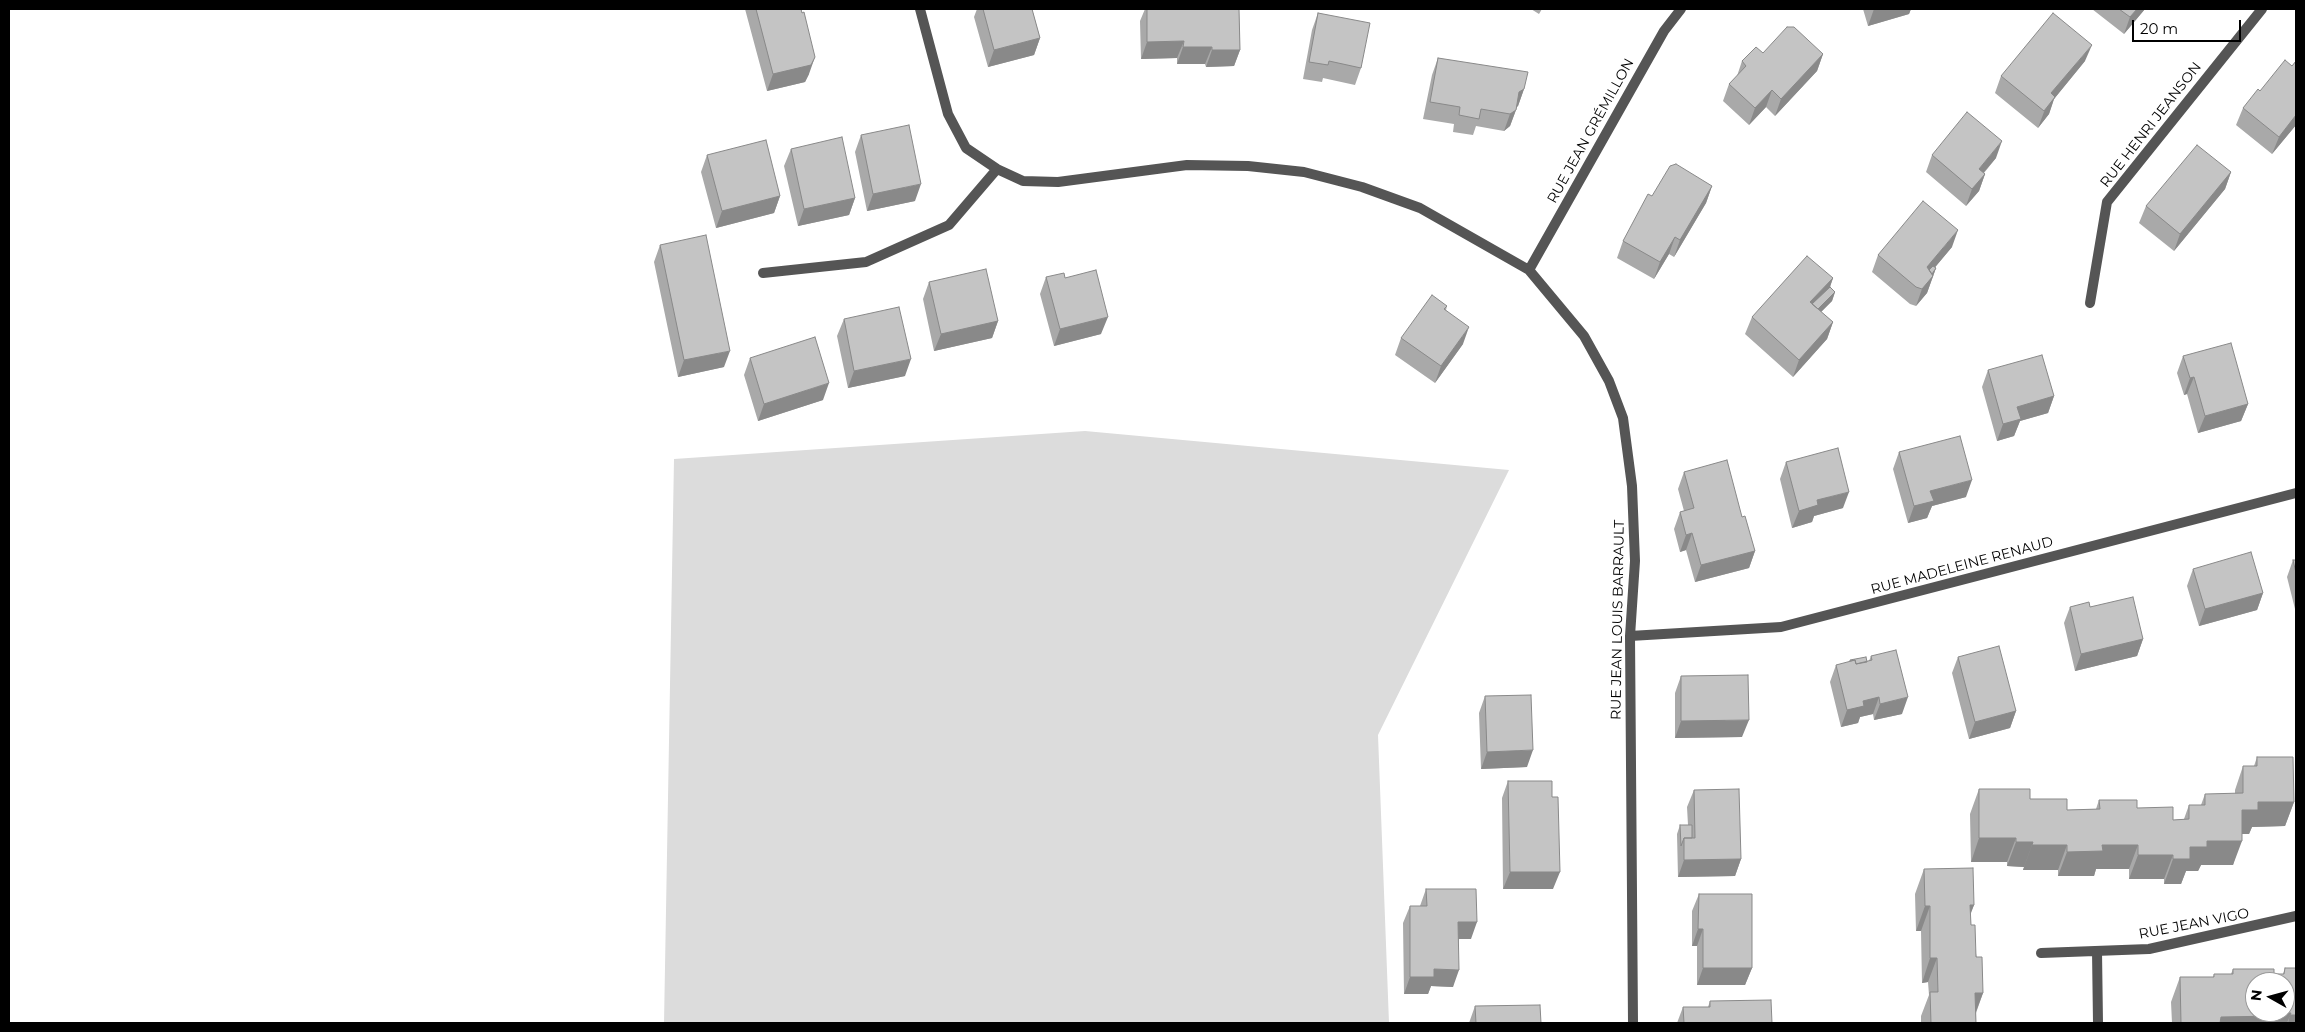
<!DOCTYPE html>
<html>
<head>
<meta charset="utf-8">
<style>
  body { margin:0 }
  #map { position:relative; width:2305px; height:1032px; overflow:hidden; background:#fff; font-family:Montserrat,sans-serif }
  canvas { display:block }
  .frame { position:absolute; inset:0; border:10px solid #000; pointer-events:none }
  .north { position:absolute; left:2245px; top:972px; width:50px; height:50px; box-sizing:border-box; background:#fff; border:1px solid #999; border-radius:50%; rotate:277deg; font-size:14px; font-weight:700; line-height:20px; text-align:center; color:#000 }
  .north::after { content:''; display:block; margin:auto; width:18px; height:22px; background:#000; clip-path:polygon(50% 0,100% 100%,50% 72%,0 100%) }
  .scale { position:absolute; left:2132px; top:20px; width:109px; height:22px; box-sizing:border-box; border:2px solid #000; border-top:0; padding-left:6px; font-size:15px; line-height:18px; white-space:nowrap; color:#000; -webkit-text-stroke:4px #fff; paint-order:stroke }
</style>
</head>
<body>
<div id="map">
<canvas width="2305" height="1032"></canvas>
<div class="frame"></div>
<div class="north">N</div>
<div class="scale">20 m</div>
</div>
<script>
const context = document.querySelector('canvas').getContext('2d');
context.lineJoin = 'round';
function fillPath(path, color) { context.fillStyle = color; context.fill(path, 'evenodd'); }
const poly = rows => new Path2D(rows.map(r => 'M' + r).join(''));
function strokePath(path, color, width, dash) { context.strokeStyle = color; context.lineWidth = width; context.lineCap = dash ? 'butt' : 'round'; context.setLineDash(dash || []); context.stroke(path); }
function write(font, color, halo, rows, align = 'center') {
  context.font = font + ' Montserrat,sans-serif'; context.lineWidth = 4; context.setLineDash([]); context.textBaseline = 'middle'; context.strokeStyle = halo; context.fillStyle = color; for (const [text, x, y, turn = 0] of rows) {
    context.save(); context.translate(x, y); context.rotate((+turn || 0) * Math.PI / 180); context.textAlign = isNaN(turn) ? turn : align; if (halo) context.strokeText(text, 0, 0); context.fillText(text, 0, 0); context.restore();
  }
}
fillPath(poly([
  [1085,431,1509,470,1378,735,1389,1023,664,1023,674,459]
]), '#dcdcdc');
strokePath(poly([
  [920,9,948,114,966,148,997,169,1023,181,1058,182,1187,165,1248,166,1304,172,1362,187,1420,208,1529,270,1584,336,1609,381,1623,418,1632,486,1635,561,1630,636,1633,1023],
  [1529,270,1664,31,1681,9],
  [763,273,866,262,949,225,997,169],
  [2090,303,2107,202,2262,9],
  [1630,636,1781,627,2296,493],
  [2097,951,2098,1023],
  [2041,953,2149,949,2296,916]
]), '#555', 10);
fillPath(poly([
  [745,9,801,9,809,74,805,82,767,91],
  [977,9,1032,9,1040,38,1034,55,988,67,974,17],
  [1145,9,1239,9,1240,50,1234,66,1206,67,1205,64,1177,64,1177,58,1141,59,1140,21],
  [1531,9,1542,9,1539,14],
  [1863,9,1911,9,1909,14,1868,26],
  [2092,9,2145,9,2124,34],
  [1318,13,1361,68,1355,85,1323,78,1322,82,1303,79,1312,30],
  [1763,53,1823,54,1817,71,1775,116,1766,107,1749,125,1723,101,1729,84,1737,76,1742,61],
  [1438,58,1524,89,1518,106,1517,107,1510,126,1504,131,1476,126,1473,135,1453,132,1454,124,1423,119,1432,75],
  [2085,61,2054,99,2049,114,2038,128,1995,93,2001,76],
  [2296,61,2296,125,2272,154,2236,125,2243,108,2260,91,2292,66],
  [861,135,915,201,867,211,855,152],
  [791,149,855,198,849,215,798,226,784,166],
  [707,155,780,196,774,213,716,228,701,172],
  [1932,155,1996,158,1984,173,1985,174,1979,191,1966,206,1926,172],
  [2231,172,2225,189,2174,251,2139,223,2146,206],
  [1712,186,1706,203,1674,257,1669,254,1654,279,1617,258,1623,241,1652,196],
  [660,245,724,367,678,377,654,262],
  [1952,247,1935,267,1936,268,1927,293,1916,306,1910,304,1872,272,1878,255],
  [1046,277,1065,278,1101,334,1054,346,1040,294],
  [1833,278,1830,287,1835,292,1832,301,1821,312,1833,322,1827,339,1793,377,1745,334,1752,317],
  [929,282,998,321,992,338,934,351,923,299],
  [1447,306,1446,310,1463,344,1435,383,1395,355,1401,338],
  [844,319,905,376,848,388,837,336],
  [2183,356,2248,404,2241,421,2198,433,2187,394,2184,395,2177,373],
  [750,358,823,400,758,421,744,375],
  [1988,370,2054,396,2048,413,2020,421,2014,436,1997,441,1982,387],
  [1899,452,1966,497,1932,506,1927,518,1908,523,1893,469],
  [1786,462,1843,508,1814,516,1812,522,1792,528,1780,479],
  [1684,472,1742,517,1755,551,1749,568,1695,582,1686,550,1680,552,1674,529,1680,512,1684,511,1678,489],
  [2293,560,2296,560,2296,609,2295,609,2287,577],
  [2193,569,2263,593,2257,610,2199,626,2187,586],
  [2070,607,2090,607,2143,639,2137,656,2075,671,2064,623],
  [1871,656,1902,714,1874,720,1873,714,1860,717,1858,723,1841,727,1830,682,1836,665,1869,661],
  [1958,657,2016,711,2010,728,1969,739,1952,673],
  [1681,676,1742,737,1675,738,1675,693],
  [1485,696,1527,767,1481,769,1479,713],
  [2257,757,2294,802,2285,826,2252,827,2249,834,2242,834,2233,865,2201,865,2198,871,2186,871,2181,884,2164,884,2164,879,2129,879,2129,869,2096,869,2094,876,2058,876,2058,870,2023,870,2024,867,2007,866,2007,862,1971,862,1970,814,1979,789,2030,799,2067,810,2096,809,2099,800,2137,808,2173,820,2184,819,2189,805,2201,805,2205,794,2235,794,2235,790,2243,766,2254,766],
  [1508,781,1552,797,1553,889,1503,889,1502,798],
  [1694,790,1741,859,1735,876,1678,877,1677,834,1680,825,1688,825,1687,807],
  [1924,869,1974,905,1970,914,1971,925,1983,993,1976,1013,1976,1023,1921,1023,1921,1016,1929,995,1928,982,1922,983,1921,931,1916,931,1915,894],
  [1426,889,1471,939,1459,939,1453,987,1431,986,1428,994,1404,994,1403,923,1410,906,1420,906],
  [1699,894,1752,968,1745,985,1697,985,1697,946,1692,946,1692,911],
  [2285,968,2296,1023,2172,1023,2171,1002,2180,977,2213,977,2214,974,2231,974,2233,969,2274,974,2283,974],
  [1710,1001,1772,1023,1677,1023,1683,1007,1708,1007],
  [1475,1006,1541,1023,1469,1023]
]), '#a9a9a9');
fillPath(poly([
  [1874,9,1911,9,1909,14,1868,26],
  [2137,9,2145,9,2124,34,2130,17],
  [1040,38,1034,55,988,67,994,50],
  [1184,41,1177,58,1141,59,1147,42],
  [2092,45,2085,61,2054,99,2049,114,2038,128,2051,93],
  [1183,47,1212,47,1205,64,1177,64],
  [1212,50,1240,50,1234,66,1206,67],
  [1823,54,1817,71,1775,116,1781,99],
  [815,57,809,74,805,82,767,91,773,74],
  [1524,89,1518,106,1513,109,1519,92],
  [1772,90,1766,107,1749,125,1755,108],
  [1516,110,1510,126,1504,131,1510,114],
  [2296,115,2296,125,2272,154,2279,137],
  [2002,141,1996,158,1972,186,1979,169],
  [2231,172,2225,189,2174,251,2180,234],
  [1985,174,1979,191,1966,206,1972,189],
  [921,184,915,201,867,211,873,194],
  [1712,186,1706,203,1674,257,1680,240],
  [780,196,774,213,716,228,722,211],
  [855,198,849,215,798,226,804,209],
  [1958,230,1952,247,1927,277,1927,267],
  [1675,237,1669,254,1654,279,1660,262],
  [1936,268,1927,293,1916,306,1922,289,1928,278],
  [1833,278,1827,295,1809,313,1810,302],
  [1835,292,1832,301,1809,324,1812,315],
  [1108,317,1101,334,1054,346,1060,329],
  [998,321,992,338,934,351,941,334],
  [1833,322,1827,339,1793,377,1799,360],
  [1469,327,1463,344,1435,383,1441,366],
  [730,351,724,367,678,377,684,360],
  [911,359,905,376,848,388,854,371],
  [2194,377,2187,394,2184,395,2190,378],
  [829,383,823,400,758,421,764,404],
  [2054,396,2048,413,2020,421,2014,436,1997,441,2003,424,2017,407],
  [2248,404,2241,421,2198,433,2205,416],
  [1972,480,1966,497,1932,506,1927,518,1908,523,1914,506,1930,491],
  [1849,492,1843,508,1814,516,1812,522,1792,528,1799,511,1817,500],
  [1692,533,1686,550,1680,552,1686,535],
  [1755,551,1749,568,1695,582,1701,565],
  [2263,593,2257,610,2199,626,2205,609],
  [2143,639,2137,656,2075,671,2081,654],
  [1879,697,1873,714,1860,717,1858,723,1841,727,1847,710,1863,701],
  [1908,697,1902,714,1874,720,1880,704],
  [2016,711,2010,728,1969,739,1975,722],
  [1749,720,1742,737,1675,738,1681,721],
  [1533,750,1527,767,1481,769,1487,752],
  [2258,802,2294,802,2285,826,2252,827,2249,834,2234,834,2242,810],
  [1979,838,2016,838,2007,862,1971,862],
  [2207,841,2242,841,2233,865,2201,865,2198,871,2186,871,2181,884,2164,884,2173,859,2190,847],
  [2016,842,2033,842,2024,867,2007,866],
  [2032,845,2067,845,2058,870,2023,870],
  [2102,845,2138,845,2129,869,2096,869,2094,876,2058,876,2067,852],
  [2138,855,2173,855,2164,879,2129,879],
  [1741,859,1735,876,1678,877,1684,860],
  [1510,872,1560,872,1553,889,1503,889],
  [1970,905,1974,905,1965,929],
  [1925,906,1930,906,1921,931,1916,931],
  [1458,922,1477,922,1471,939,1452,939],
  [1698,929,1703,929,1697,946,1692,946],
  [1930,958,1937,958,1928,982,1922,983],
  [1703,968,1752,968,1745,985,1697,985],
  [1434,969,1459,970,1453,987,1431,986,1428,994,1404,994,1410,977],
  [1975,993,1983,993,1974,1017],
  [2275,1013,2291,1013,2287,1023,2206,1023,2221,1017],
  [2290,1015,2296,1015,2296,1023,2288,1023]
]), '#898989');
const building = poly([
  [756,9,801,9,802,13,804,12,815,57,811,65,773,74,756,9],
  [983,9,1032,9,1040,38,994,50,983,9],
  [1147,9,1239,9,1240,50,1212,50,1212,47,1183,47,1184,41,1147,42,1147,9],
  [2119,9,2137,9,2130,17,2119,9],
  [1318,13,1370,23,1361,68,1329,61,1328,65,1309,62,1318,13],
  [2053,13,2092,45,2051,93,2055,97,2044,111,2001,76,2053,13],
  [1787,27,1794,27,1823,54,1781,99,1772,90,1755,108,1729,84,1746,66,1742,61,1756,47,1763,53,1787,27],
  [1438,58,1528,72,1524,89,1519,92,1516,110,1510,114,1481,109,1479,119,1459,115,1460,107,1430,102,1438,58],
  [2285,60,2292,66,2296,61,2296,115,2279,137,2243,108,2258,89,2260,91,2285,60],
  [1967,112,2002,141,1979,169,1985,174,1972,189,1932,155,1967,112],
  [909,125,921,184,873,194,861,135,909,125],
  [842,137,855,198,804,209,791,149,842,137],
  [766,140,780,196,722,211,707,155,766,140],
  [2197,145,2231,172,2180,234,2146,206,2197,145],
  [1676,164,1712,186,1680,240,1675,237,1660,262,1623,241,1648,194,1652,196,1670,166,1676,164],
  [1923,201,1958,230,1927,267,1933,276,1922,289,1916,287,1878,255,1923,201],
  [706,235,730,351,684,360,660,245,706,235],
  [1807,256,1833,278,1810,302,1833,322,1799,360,1752,317,1807,256],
  [1933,266,1936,268,1932,274,1929,270,1933,266],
  [986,269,998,321,941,334,929,282,986,269],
  [1096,270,1108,317,1060,329,1046,277,1064,273,1065,278,1096,270],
  [1830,287,1835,292,1818,309,1812,304,1830,287],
  [1432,295,1447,306,1444,309,1469,327,1441,366,1401,338,1432,295],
  [899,307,911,359,854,371,844,319,899,307],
  [815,337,829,383,764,404,750,358,815,337],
  [2231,343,2248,404,2205,416,2194,377,2190,378,2183,356,2231,343],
  [2042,355,2054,396,2017,407,2021,419,2003,424,1988,370,2042,355],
  [1960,436,1972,480,1930,491,1934,501,1914,506,1899,452,1960,436],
  [1838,448,1849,492,1817,500,1818,505,1799,511,1786,462,1838,448],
  [1727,460,1742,517,1745,516,1755,551,1701,565,1692,533,1686,535,1680,512,1694,508,1684,472,1727,460],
  [2251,552,2263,593,2205,609,2193,569,2251,552],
  [2293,560,2296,560,2296,573,2293,560],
  [2133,597,2143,639,2081,654,2070,607,2089,602,2090,607,2133,597],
  [1999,646,2016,711,1975,722,1958,657,1999,646],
  [1896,650,1908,697,1880,704,1879,697,1863,701,1864,706,1847,710,1836,665,1855,660,1856,664,1872,660,1871,656,1896,650],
  [1866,657,1867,662,1856,664,1855,660,1850,661,1850,660,1866,657],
  [1748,675,1749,720,1681,721,1681,676,1748,675],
  [1531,695,1533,750,1487,752,1485,696,1531,695],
  [2257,757,2293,757,2294,802,2258,802,2258,810,2242,810,2242,841,2207,841,2207,847,2190,847,2190,859,2173,859,2173,855,2138,855,2138,845,2102,845,2103,851,2067,852,2067,845,2032,845,2033,842,2016,842,2016,838,1979,838,1979,789,2030,789,2030,799,2067,799,2067,810,2100,809,2099,800,2137,800,2137,808,2173,807,2173,820,2189,819,2189,805,2205,805,2205,794,2243,793,2243,766,2257,766,2257,757],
  [1508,781,1552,781,1552,797,1558,797,1560,872,1510,872,1508,781],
  [1739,789,1741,859,1684,860,1684,838,1695,838,1694,790,1739,789],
  [1680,825,1692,825,1692,838,1684,838,1681,846,1680,825],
  [1973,868,1974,905,1970,905,1971,925,1975,925,1976,957,1982,957,1983,993,1975,993,1976,1023,1931,1023,1930,992,1938,992,1937,958,1930,958,1930,906,1925,906,1924,869,1973,868],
  [1426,889,1476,889,1477,922,1458,922,1459,970,1434,969,1434,977,1410,977,1410,906,1427,906,1426,889],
  [1699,894,1752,894,1752,968,1703,968,1703,929,1698,929,1699,894],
  [2285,968,2296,968,2296,1015,2290,1015,2291,1013,2275,1013,2275,1016,2221,1017,2220,1023,2181,1023,2180,977,2214,977,2214,974,2233,974,2233,969,2274,969,2274,974,2284,974,2285,968],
  [2255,982,2285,982,2285,1012,2255,1012,2255,982],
  [1771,1000,1772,1023,1684,1023,1683,1007,1710,1007,1710,1001,1771,1000],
  [1540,1005,1541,1023,1476,1023,1475,1006,1540,1005]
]);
fillPath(building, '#c4c4c4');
strokePath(building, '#898989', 1);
write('14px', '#000', '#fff', [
  ["RUE HENRI JEANSON",2151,125,-52],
  ["RUE JEAN GRÉMILLON",1591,131,-61],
  ["RUE MADELEINE RENAUD",1962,566,-15],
  ["RUE JEAN LOUIS BARRAULT",1618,620,-89],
  ["RUE JEAN VIGO",2194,924,-11]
]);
</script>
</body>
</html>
